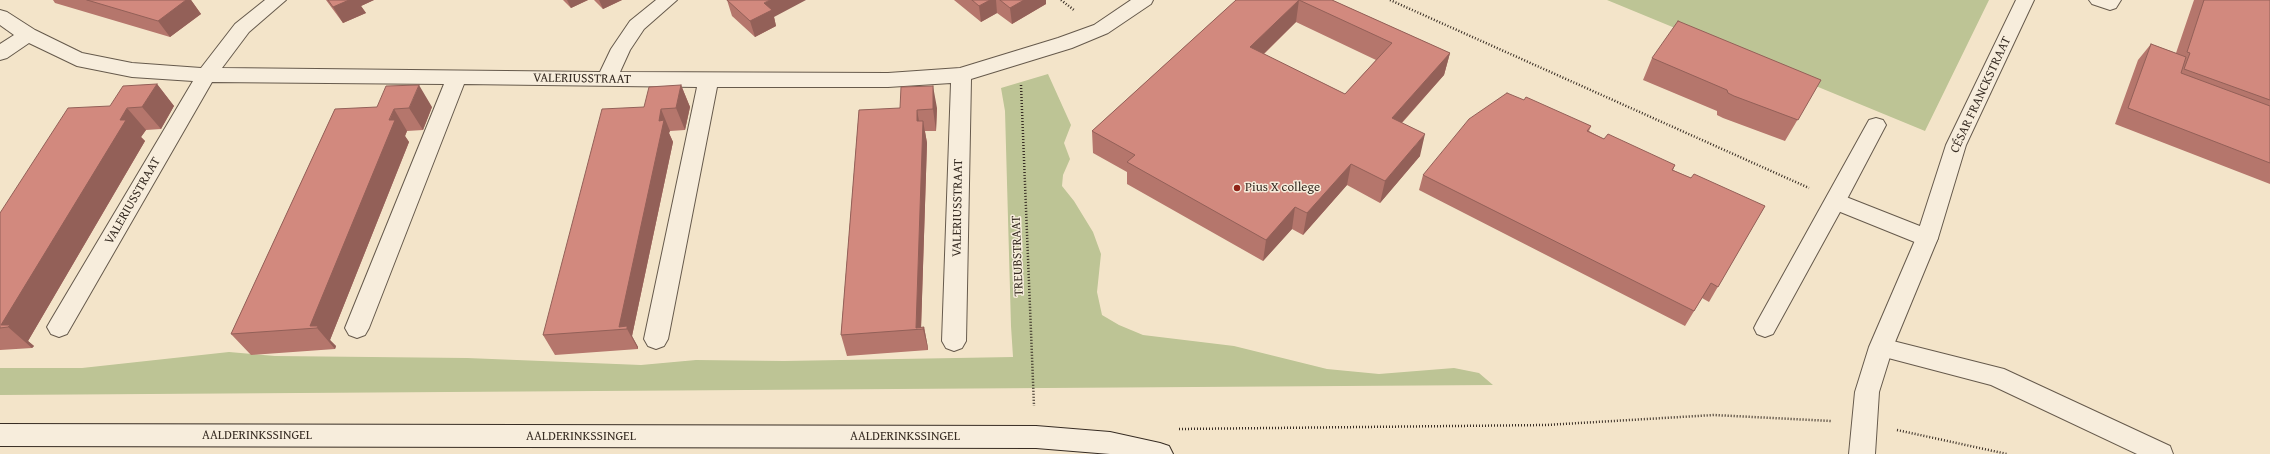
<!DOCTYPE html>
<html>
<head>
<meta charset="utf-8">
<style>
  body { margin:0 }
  canvas { display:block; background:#f3e4c9 }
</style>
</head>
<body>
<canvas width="2270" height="454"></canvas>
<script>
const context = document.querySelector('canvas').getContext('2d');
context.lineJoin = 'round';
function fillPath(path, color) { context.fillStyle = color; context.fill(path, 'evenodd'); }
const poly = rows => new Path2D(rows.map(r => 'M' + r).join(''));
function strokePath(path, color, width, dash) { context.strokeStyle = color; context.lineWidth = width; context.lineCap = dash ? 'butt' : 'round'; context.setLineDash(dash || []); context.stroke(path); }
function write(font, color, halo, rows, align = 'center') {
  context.font = font + ' "Gentium Book Plus",serif'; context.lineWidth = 3; context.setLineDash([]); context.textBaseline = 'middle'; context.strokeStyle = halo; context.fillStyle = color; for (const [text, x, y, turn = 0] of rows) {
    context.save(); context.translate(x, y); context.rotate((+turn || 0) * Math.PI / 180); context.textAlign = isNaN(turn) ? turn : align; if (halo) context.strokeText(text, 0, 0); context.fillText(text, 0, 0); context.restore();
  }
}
fillPath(poly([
  [1607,0,1989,0,1925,131],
  [1048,74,1071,125,1064,143,1070,159,1063,175,1062,186,1074,201,1093,232,1101,254,1097,292,1102,315,1119,325,1143,335,1234,346,1327,369,1379,374,1454,368,1479,373,1493,385,0,395,0,368,82,368,229,352,275,356,467,358,641,365,696,360,784,361,1013,357,1011,326,1005,111,1001,88]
]), '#bdc495');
const service = poly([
  [2089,0,2121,0,2116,8,2110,10,2092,4,2089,0],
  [1876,118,1883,120,1886,125,1846,201,1773,334,1765,337,1757,334,1754,328,1757,322,1869,120,1876,118],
  [1881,338,2004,369,2170,446,2173,454,2137,454,1991,385,1873,354,1870,347,1873,340,1881,338]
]);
const minor = poly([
  [265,0,286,0,249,32,222,68,600,72,611,49,630,21,656,0,677,0,644,29,630,50,620,72,888,73,960,68,1058,38,1094,25,1131,0,1153,0,1151,4,1108,33,1072,48,971,79,966,341,962,348,954,351,946,348,942,341,951,83,888,87,717,87,668,339,664,346,656,349,648,346,644,339,697,87,464,84,369,328,365,335,357,338,349,335,345,328,444,84,212,82,67,334,59,337,51,334,47,327,51,320,193,81,132,77,77,66,29,43,7,58,0,60,0,44,14,35,0,25,0,10,7,12,35,30,82,53,132,63,201,68,235,24,265,0],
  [1836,193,1935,232,1938,238,1935,244,1927,247,1828,207,1825,201,1828,195,1836,193]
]);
const tertiary = poly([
  [2016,0,2034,0,1966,145,1938,238,1893,347,1879,392,1875,454,1849,454,1855,392,1869,347,1916,238,1946,145,2016,0]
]);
const secondary = poly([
  [0,424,1036,426,1110,432,1160,443,1169,446,1173,454,1110,454,1036,448,0,446,0,424]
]);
strokePath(service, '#665a4c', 2);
strokePath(minor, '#665a4c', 2);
strokePath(tertiary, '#665a4c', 2);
strokePath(secondary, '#372c23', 2);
strokePath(poly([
  [1061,0,1074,10],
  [1390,0,1809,188],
  [1021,85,1034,406],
  [1179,429,1546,425,1714,415,1831,421],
  [1897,430,2007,454]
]), '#372c23', 2.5, [1, 2]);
fillPath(service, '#f7eddc');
fillPath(minor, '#f7eddc');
fillPath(tertiary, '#f7eddc');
fillPath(secondary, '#f7eddc');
fillPath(poly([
  [53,0,191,0,201,14,170,37,55,3],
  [326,0,374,0,361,6,366,13,343,23],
  [563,0,588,0,571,8],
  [594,0,622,0,603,9],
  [727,0,774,17,776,26,755,37,732,16],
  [954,0,1046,0,1046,4,1012,24,997,13,981,22],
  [1236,0,1332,0,1450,53,1444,75,1402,123,1420,156,1380,203,1347,185,1303,235,1292,229,1263,261,1127,184,1127,172,1093,153,1092,131],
  [1296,22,1376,60,1345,94,1264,54],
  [2194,0,2270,0,2270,184,2115,124,2138,60,2151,44,2176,53],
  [1652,58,1821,80,1785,141,1723,118,1717,115,1717,111,1643,80],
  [157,84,174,106,161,129,146,130,141,137,145,141,28,341,34,346,32,348,0,350,0,213],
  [681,85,690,107,685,130,670,131,669,133,673,142,632,336,638,347,638,349,555,355,543,335,644,107],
  [1524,100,1591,126,1589,131,1604,139,1675,165,1673,170,1691,178,1765,206,1709,302,1702,298,1685,326,1419,190,1423,175],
  [432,107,423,130,407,131,405,136,409,142,330,340,336,346,335,349,251,355,231,334,335,109],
  [937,108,936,131,925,131,927,143,921,327,924,327,928,348,928,350,847,356,841,335,859,110]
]), '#b5766c');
fillPath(poly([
  [186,0,191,0,201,14,170,37,158,21],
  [349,0,374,0,361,6,366,13,343,23,333,7],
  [567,0,588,0,571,8],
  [599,0,622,0,603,9],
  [770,0,806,0,774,17,776,26,755,37,750,21,764,3],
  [990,0,996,0,997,13,981,22,979,6],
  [1024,0,1046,0,1046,4,1012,24,1010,8],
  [1299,0,1296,22,1248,69,1250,47],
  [1450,53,1444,75,1387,139,1392,118],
  [157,84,174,106,161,129,142,107],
  [419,85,432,107,423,130,409,108],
  [681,85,690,107,685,130,676,108],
  [933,86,937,108,936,131,933,109],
  [127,108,146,130,141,137,145,141,28,341,34,346,32,348,8,327,1,325],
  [394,109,407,131,405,136,409,142,330,340,336,346,335,349,317,328,310,326],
  [661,109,670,131,669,133,673,142,632,336,638,347,638,349,627,329,619,327],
  [917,110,921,132,917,121],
  [923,121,927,143,921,330,916,328],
  [1425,134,1420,156,1380,203,1385,181],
  [1351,164,1347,185,1303,235,1307,213],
  [1295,207,1292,229,1263,261,1266,240],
  [924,327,928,348,928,350,923,329]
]), '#936058');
const building = poly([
  [87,0,186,0,158,21,87,0],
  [328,0,349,0,333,7,328,0],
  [727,0,770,0,764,3,772,10,750,21,727,0],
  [972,0,990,0,979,6,972,0],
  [1000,0,1024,0,1010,8,1000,0],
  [1236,0,1332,0,1450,53,1392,118,1425,134,1385,181,1351,164,1307,213,1295,207,1266,240,1127,162,1135,155,1092,131,1236,0],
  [1299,0,1392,43,1345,94,1250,47,1299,0],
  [2204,0,2270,0,2270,100,2184,69,2190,53,2187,52,2204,0],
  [1678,21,1821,80,1798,120,1734,96,1728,93,1727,90,1652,58,1678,21],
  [2151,44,2186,57,2181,73,2270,106,2270,163,2128,108,2151,44],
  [157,84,142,107,127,108,120,120,126,120,1,325,10,325,8,327,0,328,0,213,68,108,110,106,123,86,157,84],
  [419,85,409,108,394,109,389,120,395,120,310,326,318,326,317,328,231,334,335,109,377,107,386,86,419,85],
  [681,85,676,108,661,109,659,121,664,120,619,327,627,326,627,329,543,335,602,109,644,107,649,87,681,85],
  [933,86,933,109,917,110,917,121,923,121,916,328,924,327,923,329,841,335,859,110,900,108,901,87,933,86],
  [1507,93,1524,100,1526,97,1591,126,1587,131,1604,139,1608,134,1675,165,1672,170,1691,178,1694,174,1765,206,1718,287,1711,283,1694,311,1423,175,1469,119,1507,93]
]);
fillPath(building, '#d2897e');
strokePath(building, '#936058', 1);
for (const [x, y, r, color] of [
  [1237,188,4,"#8f2418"]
]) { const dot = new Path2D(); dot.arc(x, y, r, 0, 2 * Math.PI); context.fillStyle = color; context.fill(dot); strokePath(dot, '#f7eddc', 1.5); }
write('13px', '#372c23', '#f7eddc', [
  ["VALERIUSSTRAAT",582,79,1],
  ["CÉSAR FRANCKSTRAAT",1981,95,-65],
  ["VALERIUSSTRAAT",133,201,-60],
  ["VALERIUSSTRAAT",958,208,-89],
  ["TREUBSTRAAT",1018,256,-92],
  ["AALDERINKSSINGEL",257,436],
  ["AALDERINKSSINGEL",581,437],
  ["AALDERINKSSINGEL",905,437]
]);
write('13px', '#372c23', '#f7eddc', [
  ["Pius X college",1245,188]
], 'left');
</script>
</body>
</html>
